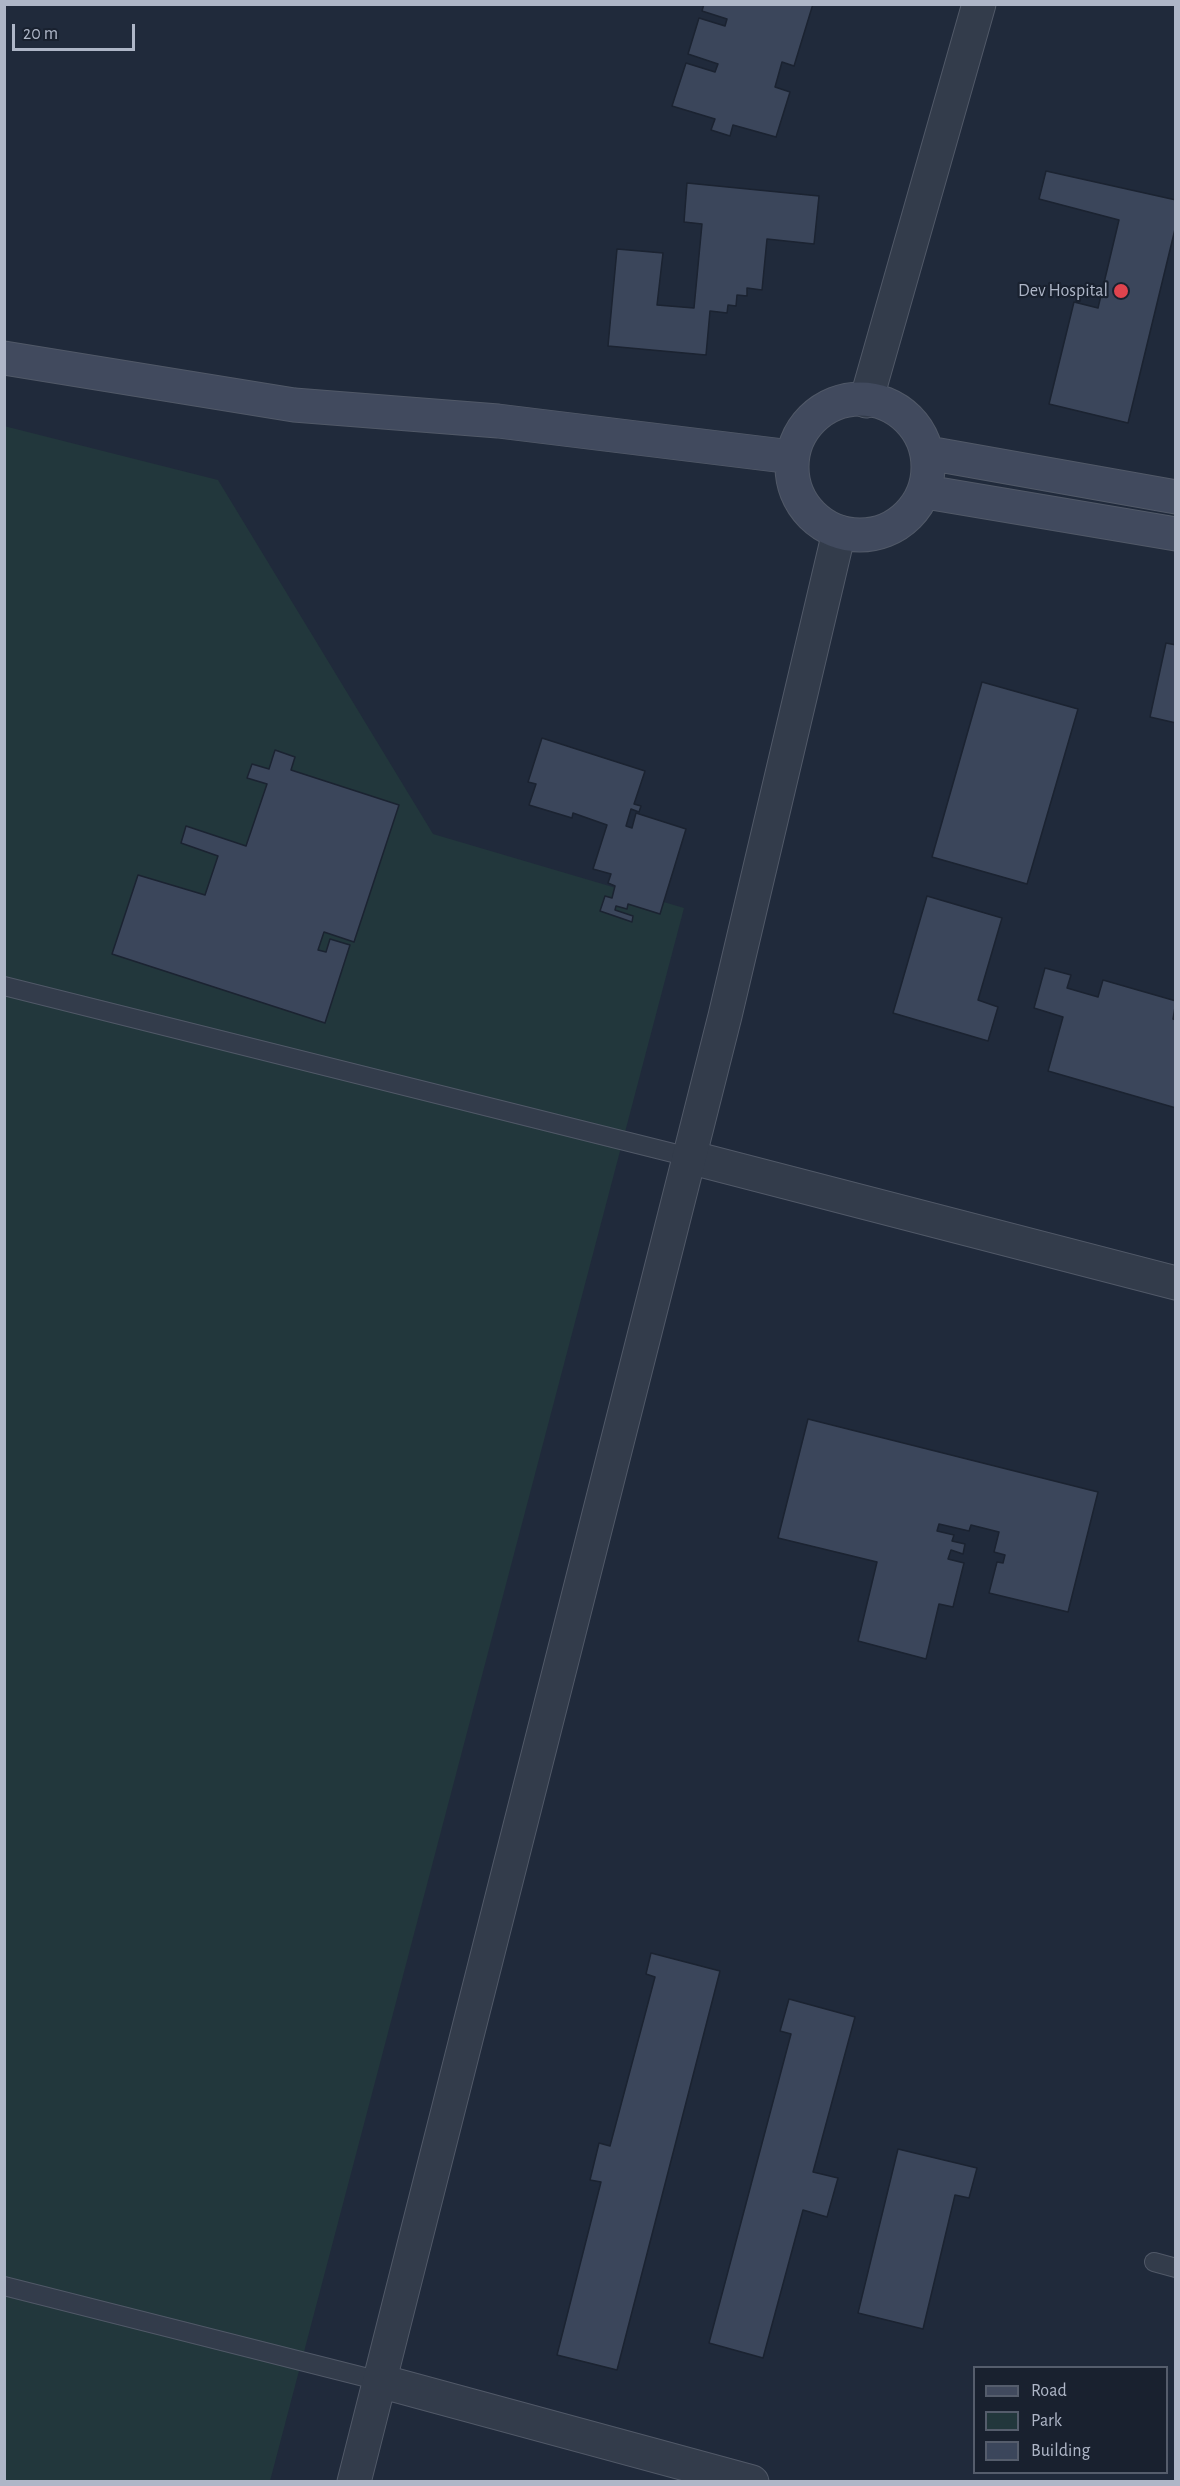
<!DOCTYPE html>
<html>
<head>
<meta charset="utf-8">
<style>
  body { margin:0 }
  #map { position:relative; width:1180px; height:2486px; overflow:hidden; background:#202a3b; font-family:"Alegreya Sans",sans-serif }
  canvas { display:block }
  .frame { position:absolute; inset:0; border:6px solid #aeb6c7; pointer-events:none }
  .legend { position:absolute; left:973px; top:2366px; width:195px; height:108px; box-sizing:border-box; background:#19212f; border:2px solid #555d6c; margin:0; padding:8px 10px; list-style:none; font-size:18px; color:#aeb6c7 }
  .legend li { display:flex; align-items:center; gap:12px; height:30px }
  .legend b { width:30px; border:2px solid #555d6c }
  .scale { position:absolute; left:12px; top:24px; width:123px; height:27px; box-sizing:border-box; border:3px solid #aeb6c7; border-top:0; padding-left:8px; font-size:18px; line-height:21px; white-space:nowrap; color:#aeb6c7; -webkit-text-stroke:4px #19212f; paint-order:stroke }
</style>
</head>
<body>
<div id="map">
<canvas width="1180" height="2486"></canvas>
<div class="frame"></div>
<ul class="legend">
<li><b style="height:8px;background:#414a5e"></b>Road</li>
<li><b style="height:16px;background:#22373c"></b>Park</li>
<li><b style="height:16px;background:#3b465b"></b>Building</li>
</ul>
<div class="scale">20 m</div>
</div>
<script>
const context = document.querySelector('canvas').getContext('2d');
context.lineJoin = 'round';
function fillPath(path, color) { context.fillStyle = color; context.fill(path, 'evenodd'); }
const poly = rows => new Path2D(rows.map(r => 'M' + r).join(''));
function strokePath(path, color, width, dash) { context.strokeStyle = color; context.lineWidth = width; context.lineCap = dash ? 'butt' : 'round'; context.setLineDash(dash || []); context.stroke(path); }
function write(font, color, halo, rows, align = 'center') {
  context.font = font + ' "Alegreya Sans",sans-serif'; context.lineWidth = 4.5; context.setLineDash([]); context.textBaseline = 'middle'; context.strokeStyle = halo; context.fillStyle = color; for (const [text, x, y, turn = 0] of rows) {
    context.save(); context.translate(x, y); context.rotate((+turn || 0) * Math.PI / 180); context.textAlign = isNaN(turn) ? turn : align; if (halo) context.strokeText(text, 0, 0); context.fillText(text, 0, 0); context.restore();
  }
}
fillPath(poly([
  [4,426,218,480,433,834,684,908,270,2481,5,2481]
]), '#22373c');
const building = poly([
  [704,4,813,4,794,66,782,62,775,87,790,92,776,137,733,125,730,136,711,130,715,119,672,106,686,63,715,72,718,64,688,54,699,18,725,26,727,19,702,11,704,4],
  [1046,171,1176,200,1176,225,1128,423,1049,404,1074,302,1098,308,1119,220,1039,199,1046,171],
  [687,183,819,196,814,244,767,239,762,290,747,288,747,296,737,295,736,306,728,305,727,313,710,311,706,355,608,346,617,249,663,253,657,305,694,308,702,224,684,222,687,183],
  [1166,643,1176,645,1176,723,1150,717,1166,643],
  [982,682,1078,709,1027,884,932,857,982,682],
  [542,738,645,771,634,804,641,806,639,812,631,809,626,826,632,828,636,813,686,829,660,914,628,904,627,909,616,906,615,910,633,916,632,922,600,911,605,896,612,898,615,886,608,883,611,874,593,869,607,825,573,813,572,818,529,805,536,784,528,782,542,738],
  [275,750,295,757,291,770,399,805,354,942,324,932,318,950,326,952,330,939,350,945,325,1023,112,954,138,875,205,895,218,856,181,843,186,826,246,846,267,784,247,778,252,764,269,769,275,750],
  [927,896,1002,918,978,1000,998,1007,988,1041,893,1013,927,896],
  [1045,968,1071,975,1067,988,1098,997,1103,980,1176,1001,1173,1019,1176,1020,1176,1108,1048,1071,1063,1017,1034,1008,1045,968],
  [808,1419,1098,1492,1068,1612,989,1593,997,1562,1003,1563,1005,1555,994,1552,999,1532,971,1525,969,1531,939,1524,937,1531,954,1535,952,1541,965,1544,963,1554,951,1550,948,1559,964,1563,953,1607,939,1604,926,1659,858,1641,877,1562,778,1538,808,1419],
  [651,1953,720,1971,617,2370,557,2355,601,2182,590,2180,599,2143,610,2146,655,1977,646,1974,651,1953],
  [789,1999,855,2017,813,2172,838,2178,827,2217,803,2210,763,2358,709,2343,791,2034,780,2031,789,1999],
  [898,2149,977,2168,969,2198,955,2195,923,2329,858,2313,898,2149]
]);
fillPath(building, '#3b465b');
strokePath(building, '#1b2331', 1.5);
const service = poly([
  [4,986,689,1157],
  [1154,2262,1176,2268],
  [4,2286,380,2381]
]);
const minor = poly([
  [689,1157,1176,1283]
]);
const tertiary = poly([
  [866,401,979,4],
  [380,2381,752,2482],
  [354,2482,725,1016,839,532]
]);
const secondary = poly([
  [4,358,294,405,498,421,792,457],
  '792 467a68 68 0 1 1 136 0a68 68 0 1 1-136 0Z',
  [928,453,1176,497],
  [926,492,1176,534]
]);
strokePath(service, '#515968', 20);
strokePath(minor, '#515968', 35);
strokePath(tertiary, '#515968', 35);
strokePath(secondary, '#515968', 35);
strokePath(service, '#333c4b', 18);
strokePath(minor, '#333c4b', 33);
strokePath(tertiary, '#333c4b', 33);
strokePath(secondary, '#414a5e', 33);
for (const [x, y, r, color] of [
  [1121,291,8,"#e0444e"]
]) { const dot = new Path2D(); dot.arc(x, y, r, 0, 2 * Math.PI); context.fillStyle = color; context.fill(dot); strokePath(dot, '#19212f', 2); }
write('18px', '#aeb6c7', '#19212f', [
  ["Dev Hospital",1108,291]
], 'right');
</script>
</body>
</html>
